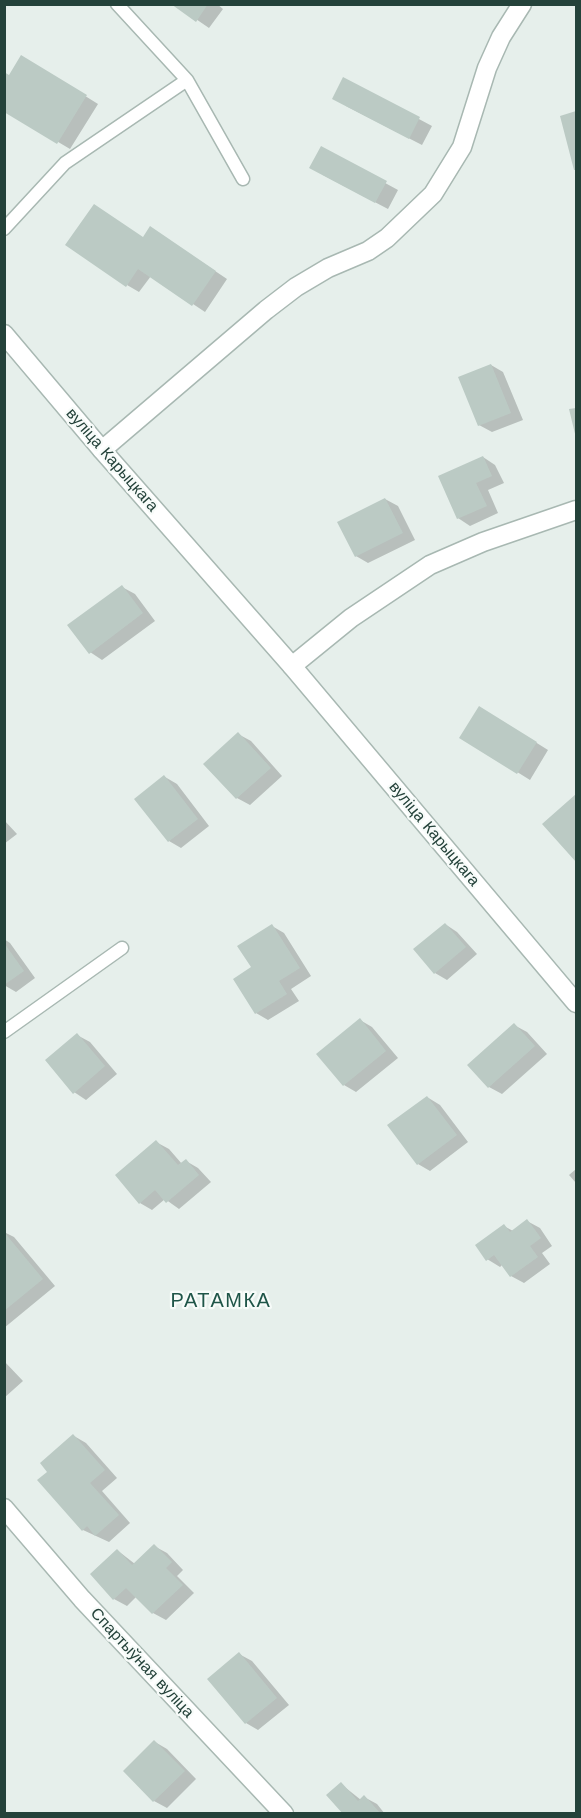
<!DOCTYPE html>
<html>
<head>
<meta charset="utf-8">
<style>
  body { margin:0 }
  #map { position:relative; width:581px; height:1818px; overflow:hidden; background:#e6efeb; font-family:"Work Sans",sans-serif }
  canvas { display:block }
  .frame { position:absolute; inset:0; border:6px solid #24423a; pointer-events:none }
</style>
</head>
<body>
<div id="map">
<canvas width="581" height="1818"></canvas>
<div class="frame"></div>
</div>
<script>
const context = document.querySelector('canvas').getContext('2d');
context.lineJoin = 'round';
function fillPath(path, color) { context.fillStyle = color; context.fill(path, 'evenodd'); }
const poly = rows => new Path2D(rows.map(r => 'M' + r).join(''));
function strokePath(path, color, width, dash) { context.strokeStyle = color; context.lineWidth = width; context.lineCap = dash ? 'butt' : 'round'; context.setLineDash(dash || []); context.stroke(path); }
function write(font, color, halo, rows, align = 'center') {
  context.font = font + ' "Work Sans",sans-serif'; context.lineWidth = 4.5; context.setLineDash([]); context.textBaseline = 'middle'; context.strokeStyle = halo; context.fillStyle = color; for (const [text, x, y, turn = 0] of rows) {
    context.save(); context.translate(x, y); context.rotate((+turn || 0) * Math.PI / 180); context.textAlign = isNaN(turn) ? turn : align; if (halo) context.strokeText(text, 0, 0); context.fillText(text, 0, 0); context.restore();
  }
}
fillPath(poly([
  [174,4,217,4,223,9,209,28],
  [34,64,98,104,70,149,6,111,4,114,4,74,10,77],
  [344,79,432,126,422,145,346,106],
  [576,113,576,170,561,117],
  [321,148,398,190,388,209,323,175],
  [151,228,227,279,205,312,151,276,139,292,127,285,144,238],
  [491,365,503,372,523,420,492,432,479,425],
  [483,457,495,465,504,483,488,490,498,513,470,526,458,518],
  [385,499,398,506,415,540,368,563,356,556],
  [122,587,135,594,155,621,102,660,90,652],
  [492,715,548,750,530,780,461,737],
  [238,734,251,741,282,776,250,805,237,798,206,764],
  [165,777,177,784,209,826,181,848,169,841],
  [576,796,576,860,545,824],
  [4,820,17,834,4,844],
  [445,924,457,932,477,954,447,980,435,973],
  [272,926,284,933,311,976,291,989,299,1001,268,1020,256,1013,253,968],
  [4,939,10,943,35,978,16,992,4,985],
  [360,1020,372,1027,398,1058,356,1092,344,1085],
  [514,1025,527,1032,547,1054,502,1094,489,1087,469,1065],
  [77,1035,90,1042,117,1074,86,1100,74,1092],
  [427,1097,440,1105,468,1142,430,1171,418,1164],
  [156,1142,169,1149,182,1164,186,1161,198,1168,211,1182,179,1209,165,1199,152,1210,140,1203],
  [576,1169,576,1183,569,1175],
  [527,1221,540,1228,552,1246,542,1253,550,1264,524,1283,511,1276,503,1264,500,1267,487,1259,504,1226,513,1231],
  [4,1232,14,1237,55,1286,4,1328],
  [4,1361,23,1381,4,1398],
  [74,1436,86,1443,117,1478,102,1491,130,1523,109,1542,83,1530,49,1472],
  [154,1546,167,1553,183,1570,177,1576,194,1593,166,1620,153,1613,137,1596,127,1606,114,1599,117,1550,135,1564],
  [239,1654,252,1661,289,1705,258,1730,246,1723],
  [155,1742,167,1749,196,1779,167,1808,154,1801,125,1771],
  [341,1784,361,1800,364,1797,377,1804,385,1814,345,1814]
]), '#0003');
fillPath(poly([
  [171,4,208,4,196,22],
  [21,55,87,95,57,144,4,112,4,72,9,75],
  [343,77,420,117,409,139,332,99],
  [576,111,576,170,574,170,560,116],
  [321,146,387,181,375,203,309,168],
  [94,204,143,237,150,226,216,271,192,306,138,269,126,287,65,245],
  [491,364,511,413,478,426,458,377],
  [576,408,576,438,569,409],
  [483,456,492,476,476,483,487,506,457,519,438,476],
  [385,498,403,533,355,557,337,522],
  [122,585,143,613,89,654,67,625],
  [479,706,537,742,517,774,459,738],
  [238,732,271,768,236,799,203,764],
  [164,775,198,819,168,842,134,799],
  [576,794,576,862,542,824],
  [445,923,466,947,434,974,413,949],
  [272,924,300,968,279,981,287,994,255,1014,233,979,251,967,237,946],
  [4,943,24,971,4,985],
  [360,1018,386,1051,343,1086,316,1054],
  [514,1023,535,1046,488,1088,467,1065],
  [77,1033,105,1066,73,1094,45,1060],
  [427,1096,457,1135,417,1165,387,1125],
  [156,1140,178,1165,186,1159,199,1175,166,1203,155,1190,139,1204,115,1175],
  [527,1219,541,1238,530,1246,538,1257,510,1277,494,1255,486,1261,475,1245,504,1224,510,1232],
  [4,1232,43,1279,4,1311],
  [73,1434,105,1470,90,1483,119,1515,95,1536,87,1526,82,1531,37,1480,47,1472,40,1463],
  [154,1544,172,1562,166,1568,183,1585,152,1614,126,1588,113,1600,90,1574,117,1549,132,1565],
  [239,1652,277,1698,245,1724,207,1679],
  [154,1740,185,1771,153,1802,123,1771],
  [341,1782,358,1801,364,1795,381,1814,343,1814,326,1795]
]), '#bbcac4');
const service = poly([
  [117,4,187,80,243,179],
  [4,229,65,163,187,80],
  [4,1032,122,948]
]);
const minor = poly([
  [102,450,266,310,296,287,328,268,368,251,387,238,433,194,462,147,487,68,501,37,522,4],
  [292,666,351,618,430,565,483,542,576,510],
  [4,1508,82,1599,284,1814]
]);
const tertiary = poly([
  [4,334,102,450,292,666,576,1003]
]);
strokePath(service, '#a8b8b2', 15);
strokePath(minor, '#a8b8b2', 21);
strokePath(tertiary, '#a8b8b2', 21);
strokePath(service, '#fff', 12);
strokePath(minor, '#fff', 18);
strokePath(tertiary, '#fff', 18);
write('16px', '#24423a', '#f7fbf9', [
  ["вуліца Карыцкага",112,460,49],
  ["вуліца Карыцкага",434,834,50],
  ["Спартыўная вуліца",142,1663,47]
]);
context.letterSpacing = '1.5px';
write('20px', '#1f5548', '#f7fbf9', [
  ["РАТАМКА",221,1301]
]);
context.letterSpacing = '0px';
</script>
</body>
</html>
